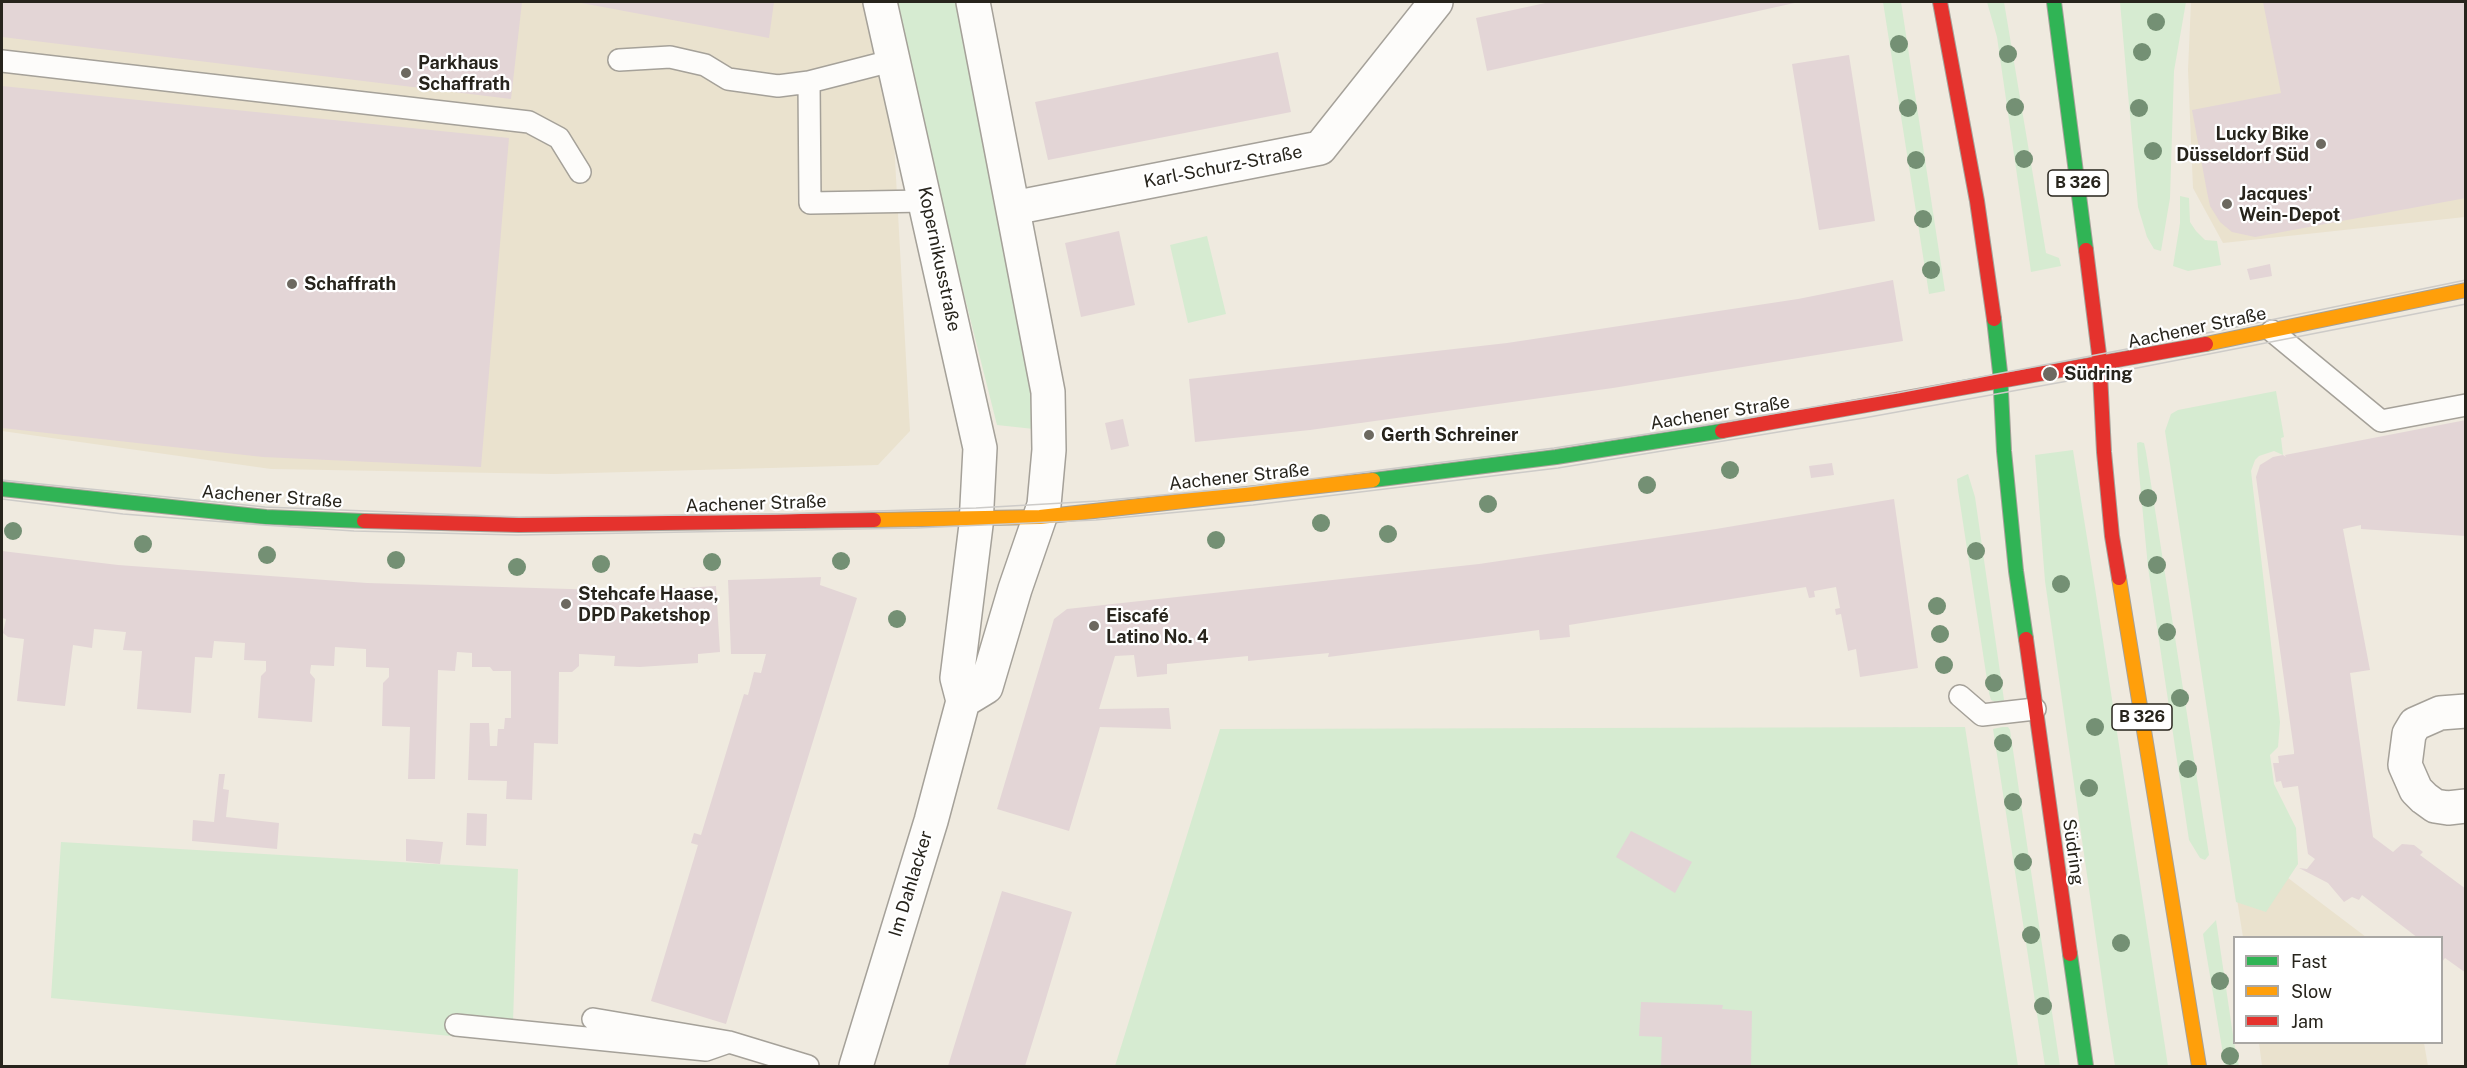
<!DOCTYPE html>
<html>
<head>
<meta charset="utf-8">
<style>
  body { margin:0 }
  #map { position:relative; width:2467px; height:1068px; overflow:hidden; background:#efeadf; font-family:"Public Sans",sans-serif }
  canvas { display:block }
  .frame { position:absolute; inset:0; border:3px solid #27241c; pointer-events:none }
  .legend { position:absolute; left:2233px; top:936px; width:210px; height:108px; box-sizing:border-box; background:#fff; border:2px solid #a9a7a4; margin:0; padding:8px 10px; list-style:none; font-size:18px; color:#27241c }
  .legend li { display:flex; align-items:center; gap:12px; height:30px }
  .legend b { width:30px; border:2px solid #a9a7a4 }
</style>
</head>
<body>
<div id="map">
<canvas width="2467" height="1068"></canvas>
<div class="frame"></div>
<ul class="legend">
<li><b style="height:8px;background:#30b455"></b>Fast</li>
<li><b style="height:8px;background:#ff9f0a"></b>Slow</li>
<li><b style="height:8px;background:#e5322d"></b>Jam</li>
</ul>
</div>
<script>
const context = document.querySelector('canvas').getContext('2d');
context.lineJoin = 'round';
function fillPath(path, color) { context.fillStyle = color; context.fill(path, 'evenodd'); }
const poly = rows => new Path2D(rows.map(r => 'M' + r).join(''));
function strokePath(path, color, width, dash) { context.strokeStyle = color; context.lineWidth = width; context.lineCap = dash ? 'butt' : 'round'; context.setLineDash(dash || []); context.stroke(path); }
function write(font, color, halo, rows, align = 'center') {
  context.font = font + ' "Public Sans",sans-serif'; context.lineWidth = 4.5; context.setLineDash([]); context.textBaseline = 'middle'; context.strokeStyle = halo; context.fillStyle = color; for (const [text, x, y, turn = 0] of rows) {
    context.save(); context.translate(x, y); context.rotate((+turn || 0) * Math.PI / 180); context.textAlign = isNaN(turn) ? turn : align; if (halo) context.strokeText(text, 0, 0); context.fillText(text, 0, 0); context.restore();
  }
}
fillPath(poly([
  [2,2,866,2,893,123,910,431,878,465,554,474,271,469,2,431],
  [2191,2,2465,2,2465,217,2223,243,2193,188,2188,70],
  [2226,831,2366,937,2243,937],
  [2259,1043,2424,1043,2428,1066,2262,1066]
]), '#eae2ce');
fillPath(poly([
  [896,2,962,2,1043,430,997,425,945,219],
  [1883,2,1901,2,1945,291,1929,294],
  [1987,2,2004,2,2046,253,2059,258,2061,266,2031,272,1997,37],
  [2120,2,2186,2,2174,71,2170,198,2161,251,2154,249,2147,237,2138,207],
  [2180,196,2189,198,2190,222,2196,231,2205,240,2217,241,2221,265,2188,271,2173,266,2180,223],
  [1207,236,1226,314,1188,323,1170,245],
  [2276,391,2284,437,2281,438,2283,455,2274,451,2259,456,2255,460,2251,471,2280,722,2278,747,2270,755,2274,784,2296,828,2298,864,2266,912,2236,902,2165,431,2171,414,2178,410],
  [2140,442,2144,443,2146,452,2209,855,2205,860,2200,858,2189,840,2148,567,2138,462,2137,443],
  [2073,450,2095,588,2168,1066,2115,1066,2106,1008,2045,581,2035,455],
  [1968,474,1975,497,2004,700,1998,703,1991,700,1989,693,1958,490,1957,479],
  [1965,727,2018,1066,1115,1066,1220,729],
  [2002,727,2008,727,2010,730,2060,1066,2045,1066,1993,729],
  [61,842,518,869,513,1022,703,1060,51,998],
  [2216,920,2234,1042,2239,1066,2225,1066,2203,934]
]), '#d6ebd1');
fillPath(poly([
  [2,2,522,2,511,99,2,37],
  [576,2,774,2,769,38],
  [1550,2,1799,2,1487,71,1476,18],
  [2263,2,2466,2,2466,198,2255,237,2232,232,2220,222,2210,206,2207,192,2192,110,2281,93],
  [1278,52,1291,112,1048,160,1035,102],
  [1849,55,1875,221,1819,230,1792,64],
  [2,86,509,138,481,467,263,457,2,428],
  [1119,231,1135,305,1081,317,1065,243],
  [2270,264,2272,276,2250,280,2247,269],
  [1893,280,1903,341,1613,388,1310,430,1195,442,1189,379,1507,343,1798,299],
  [1123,419,1129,446,1111,450,1105,423],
  [2466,420,2466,536,2361,529,2361,525,2343,529,2370,670,2350,673,2373,837,2393,852,2402,844,2414,845,2423,852,2420,855,2466,889,2466,973,2445,958,2442,962,2442,938,2418,938,2362,895,2359,900,2352,897,2344,902,2328,883,2299,868,2307,869,2315,859,2308,854,2298,786,2283,788,2281,781,2276,782,2273,763,2279,763,2278,756,2294,754,2294,751,2256,477,2260,465,2273,457,2283,455,2286,457,2285,455],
  [1832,463,1834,475,1811,478,1809,466],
  [1894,499,1918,668,1860,677,1856,649,1848,651,1841,614,1836,615,1835,609,1840,608,1836,587,1814,591,1815,597,1809,598,1806,587,1569,625,1570,637,1540,640,1539,630,1328,657,1329,653,1248,661,1248,656,1167,664,1167,674,1137,677,1134,655,1115,656,1099,709,1169,708,1171,729,1100,727,1069,831,997,809,1054,619,1067,609,1479,564,1716,529],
  [2,551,118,565,367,583,637,591,716,586,720,652,698,654,698,663,640,667,614,666,615,656,579,654,579,666,572,672,559,672,558,744,534,743,532,800,506,799,507,781,468,780,470,723,489,723,490,746,497,746,498,729,504,729,505,718,511,718,511,671,493,671,490,667,472,667,472,653,457,652,455,671,438,670,435,779,408,779,410,727,382,726,383,683,389,677,389,668,366,667,366,649,335,647,334,666,311,665,310,673,315,679,312,722,258,718,261,676,266,671,266,661,244,660,245,643,214,641,212,658,195,657,191,713,137,709,142,651,123,650,126,632,94,629,92,648,73,645,65,706,17,701,24,639,8,637,3,633,6,619,2,618],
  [821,577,820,585,857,598,726,1024,651,1001,698,845,691,843,694,833,701,835,744,694,748,695,754,672,761,673,766,654,731,654,728,580],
  [219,774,225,774,223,789,229,790,226,817,279,823,277,849,192,841,193,820,214,822],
  [467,813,487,814,486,846,466,845],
  [1631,831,1692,862,1675,893,1616,857],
  [406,839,443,842,440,864,406,861],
  [1002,891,1072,912,1044,1005,1025,1066,948,1066],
  [1641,1002,1723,1005,1722,1009,1752,1011,1751,1066,1661,1066,1662,1037,1639,1036]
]), '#e3d5d6');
const lane = poly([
  [619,60,670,57,705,65,728,79,778,86,809,82,895,60],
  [2,61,529,122,559,138,580,172],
  [809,82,810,203,926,201],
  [2272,331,2381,421,2466,405],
  [1960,696,1982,715,2035,709],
  [593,1019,729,1042,808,1066],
  [456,1025,706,1050,729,1042]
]);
const street = poly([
  [1013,208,1320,148,1436,2],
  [963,701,986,687,1015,589,1044,505,1049,450,1048,392,973,2],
  [2466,711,2440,713,2415,724,2409,734,2405,765,2416,790,2424,798,2435,806,2448,808,2466,806],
  [856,1066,931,821,963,701,957,678,976,525,980,448,880,2]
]);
const fast = poly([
  [2054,2,2086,250],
  [1994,319,2000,372,2004,451,2016,571,2026,639],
  [1373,480,1556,457,1722,431],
  [2,489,266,517,364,521],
  [2070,954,2086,1066]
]);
const slow = poly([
  [2206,344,2466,290],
  [874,520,1040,517,1373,480],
  [2119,578,2199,1066]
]);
const jam = poly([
  [1940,2,1977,201,1994,319],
  [2086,250,2099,354,2104,452,2112,536,2119,578],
  [1722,431,2206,344],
  [364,521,519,525,874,520],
  [2026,639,2070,954]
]);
strokePath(lane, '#a5a199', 24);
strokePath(street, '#a5a199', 36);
strokePath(fast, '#a5a199', 16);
strokePath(slow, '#a5a199', 16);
strokePath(jam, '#a5a199', 16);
strokePath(lane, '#fdfcfa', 21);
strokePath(street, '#fdfcfa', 33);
strokePath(fast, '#30b455', 14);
strokePath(slow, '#ff9f0a', 14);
strokePath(jam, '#e5322d', 14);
strokePath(poly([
  [2,480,265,507,519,517,776,514,976,508,1098,501,1247,487,1554,448,1693,427,1897,393,2153,344,2466,280],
  [2,499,123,514,263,525,354,531,517,535,916,528,1096,520,1253,505,1558,468,1864,418,2101,375,2466,304]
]), '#cdcbc8', 1.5);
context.fillStyle = '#749074';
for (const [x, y] of [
  [2156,22],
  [1899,44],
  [2142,52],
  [2008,54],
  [2015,107],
  [1908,108],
  [2139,108],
  [2153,151],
  [2024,159],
  [1916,160],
  [1923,219],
  [1931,270],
  [1730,470],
  [1647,485],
  [2148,498],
  [1488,504],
  [1321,523],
  [13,531],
  [1388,534],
  [1216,540],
  [143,544],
  [1976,551],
  [267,555],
  [396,560],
  [841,561],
  [712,562],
  [601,564],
  [2157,565],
  [517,567],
  [2061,584],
  [1937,606],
  [897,619],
  [2167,632],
  [1940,634],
  [1944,665],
  [1994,683],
  [2180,698],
  [2095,727],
  [2003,743],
  [2188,769],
  [2089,788],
  [2013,802],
  [2023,862],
  [2031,935],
  [2121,943],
  [2220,981],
  [2043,1006],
  [2230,1056]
]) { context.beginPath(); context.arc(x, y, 9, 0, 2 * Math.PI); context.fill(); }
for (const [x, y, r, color] of [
  [406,73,6,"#6d6960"],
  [2321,144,6,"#6d6960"],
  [2227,204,6,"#6d6960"],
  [292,284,6,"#6d6960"],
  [2050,374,8,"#6d6960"],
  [1369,435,6,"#6d6960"],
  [566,604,6,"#6d6960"],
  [1094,626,6,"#6d6960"]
]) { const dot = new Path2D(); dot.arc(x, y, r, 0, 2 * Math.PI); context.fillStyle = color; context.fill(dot); strokePath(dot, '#fff', 2); }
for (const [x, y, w] of [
  [2078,183,60],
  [2142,717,60]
]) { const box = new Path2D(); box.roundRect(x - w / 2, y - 13, w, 26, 4.5); context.fillStyle = '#fff'; context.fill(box); strokePath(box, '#27241c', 1.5); }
write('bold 16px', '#27241c', null, [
  ["B 326",2078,183],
  ["B 326",2142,717]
]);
write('bold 18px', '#27241c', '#fff', [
  ["Parkhaus",418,63],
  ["Schaffrath",418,84],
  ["Lucky Bike",2309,134,"right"],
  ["Düsseldorf Süd",2309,155,"right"],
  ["Jacques'",2239,194],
  ["Wein-Depot",2239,215],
  ["Schaffrath",304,284],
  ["Südring",2064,374],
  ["Gerth Schreiner",1381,435],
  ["Stehcafe Haase,",578,594],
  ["DPD Paketshop",578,615],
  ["Eiscafé",1106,616],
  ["Latino No. 4",1106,637]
], 'left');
write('18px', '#27241c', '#fff', [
  ["Karl-Schurz-Straße",1223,167,-11],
  ["Kopernikusstraße",939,259,78],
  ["Aachener Straße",2197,328,-12],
  ["Aachener Straße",1720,413,-9],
  ["Aachener Straße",1239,477,-6],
  ["Aachener Straße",272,497,4],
  ["Aachener Straße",756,504,-2],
  ["Südring",2073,852,82],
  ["Im Dahlacker",911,884,-73]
]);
</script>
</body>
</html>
